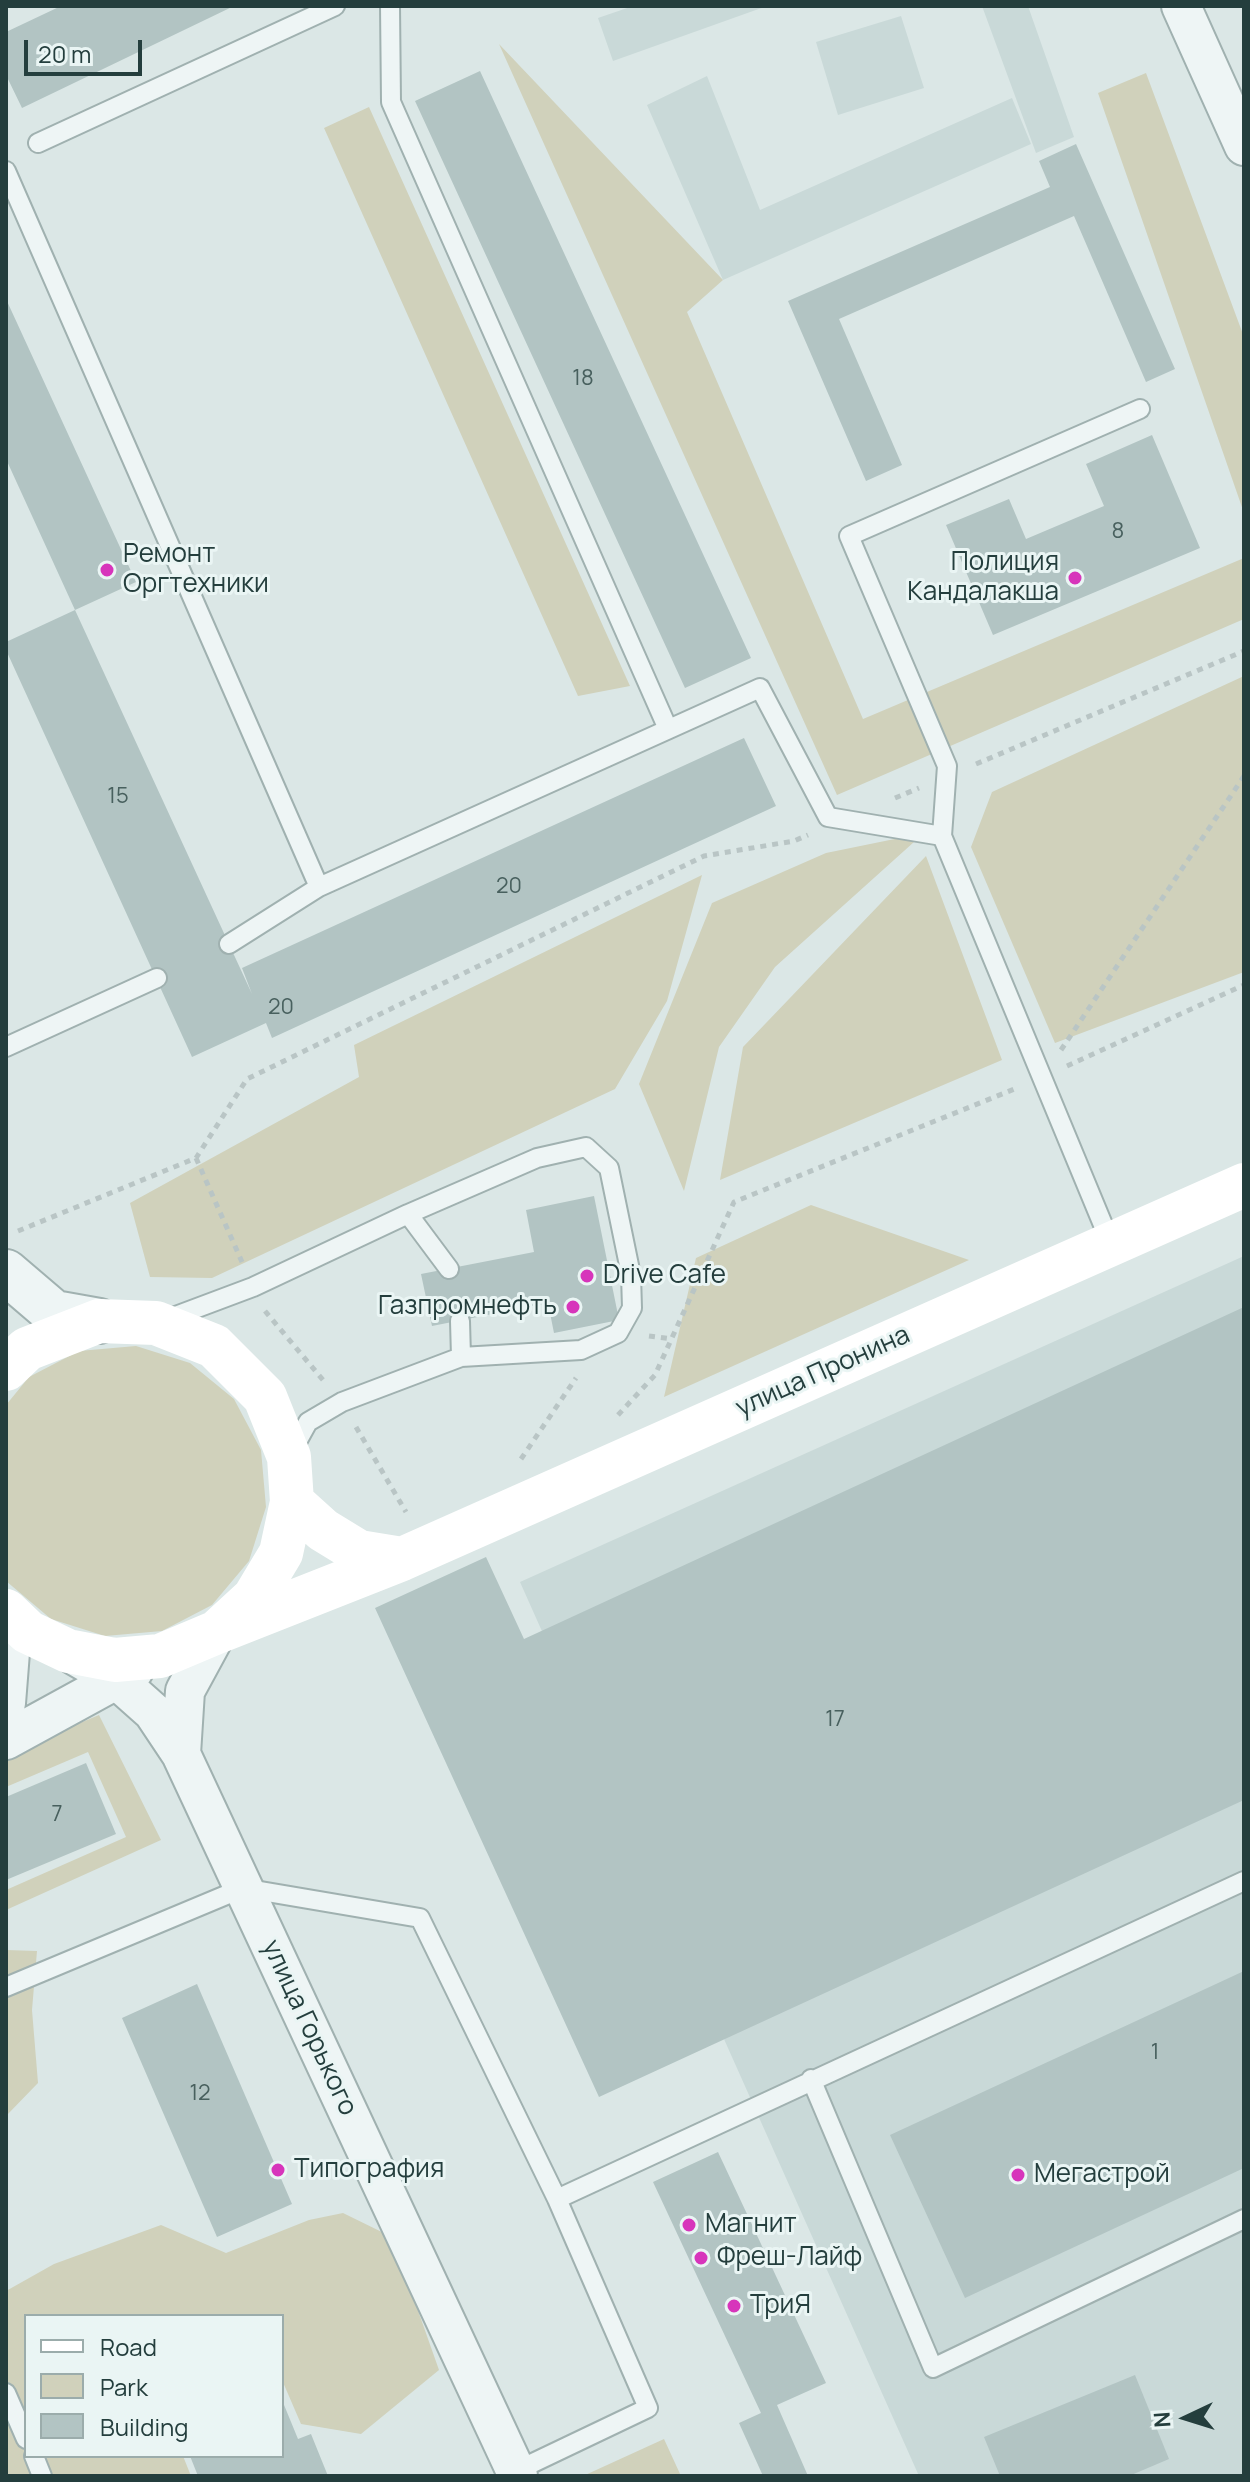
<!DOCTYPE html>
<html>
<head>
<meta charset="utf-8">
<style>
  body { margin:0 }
  #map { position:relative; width:1250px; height:2482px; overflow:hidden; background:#dbe7e6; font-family:Manrope,sans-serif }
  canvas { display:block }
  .frame { position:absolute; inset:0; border:8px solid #243e3d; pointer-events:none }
  .legend { position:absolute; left:24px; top:2314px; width:260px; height:144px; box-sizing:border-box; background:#eaf5f4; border:2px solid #9bacab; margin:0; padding:10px 14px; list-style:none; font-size:24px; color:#243e3d }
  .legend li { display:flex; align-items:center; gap:16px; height:40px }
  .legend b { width:40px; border:2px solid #9bacab }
  .north { position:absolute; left:1146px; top:2378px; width:80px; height:80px; -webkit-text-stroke:6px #eaf5f4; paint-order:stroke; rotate:266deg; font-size:22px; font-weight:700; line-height:32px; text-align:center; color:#243e3d }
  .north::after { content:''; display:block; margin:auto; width:28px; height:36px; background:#243e3d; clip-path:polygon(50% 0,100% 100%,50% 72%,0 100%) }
  .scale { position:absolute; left:24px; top:40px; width:118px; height:36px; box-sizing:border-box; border:4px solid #243e3d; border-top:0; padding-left:10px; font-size:24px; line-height:28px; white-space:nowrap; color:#243e3d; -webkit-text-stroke:6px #eaf5f4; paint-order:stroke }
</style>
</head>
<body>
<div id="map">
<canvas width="1250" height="2482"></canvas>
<div class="frame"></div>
<ul class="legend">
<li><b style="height:10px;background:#fff"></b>Road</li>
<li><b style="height:22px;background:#d0d1bb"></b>Park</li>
<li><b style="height:22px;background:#b2c4c3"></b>Building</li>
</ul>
<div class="north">N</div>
<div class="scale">20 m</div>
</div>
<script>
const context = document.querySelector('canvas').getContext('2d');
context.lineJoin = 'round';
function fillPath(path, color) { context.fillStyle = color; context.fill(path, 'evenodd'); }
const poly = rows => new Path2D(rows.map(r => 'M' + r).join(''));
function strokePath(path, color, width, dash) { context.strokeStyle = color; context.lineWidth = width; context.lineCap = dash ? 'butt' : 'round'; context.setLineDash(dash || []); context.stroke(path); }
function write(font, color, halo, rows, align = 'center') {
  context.font = font + ' Manrope,sans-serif'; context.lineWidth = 6; context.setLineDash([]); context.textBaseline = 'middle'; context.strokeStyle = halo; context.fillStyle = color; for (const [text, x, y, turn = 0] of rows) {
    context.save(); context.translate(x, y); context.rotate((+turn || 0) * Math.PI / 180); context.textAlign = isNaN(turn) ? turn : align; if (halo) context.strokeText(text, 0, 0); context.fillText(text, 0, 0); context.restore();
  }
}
fillPath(poly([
  [633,6,767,6,613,61,598,18],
  [982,6,1028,6,1074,137,1036,153],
  [901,16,924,88,838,115,816,42],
  [707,76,760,210,1012,98,1031,144,723,280,647,105],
  [1244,1256,1244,2476,919,2476,520,1582]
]), '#c9d9d8');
fillPath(poly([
  [499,44,723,280,687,312,863,719,1244,558,1244,619,837,795],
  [1146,73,1244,337,1244,513,1098,93],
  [369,107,630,686,578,696,324,128],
  [1244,676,1244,972,1055,1043,971,847,992,792],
  [924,833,775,967,719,1047,684,1191,639,1084,712,903,826,853],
  [926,856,1002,1060,720,1180,743,1047],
  [702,875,667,1001,615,1089,212,1278,150,1277,130,1203,359,1077,354,1045],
  [811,1205,969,1260,664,1397,696,1258],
  [136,1346,190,1363,234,1399,261,1450,266,1507,249,1561,212,1605,162,1631,105,1636,51,1619,6,1581,6,1405,29,1377,79,1351],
  [99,1715,161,1840,6,1910,6,1890,126,1837,88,1752,6,1787,6,1754],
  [6,1950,37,1951,32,2010,38,2083,6,2116],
  [343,2213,392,2237,439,2370,361,2434,301,2424,282,2380,282,2316,26,2316,26,2456,183,2456,191,2476,8,2476,6,2291,54,2264,161,2225,226,2253,309,2220],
  [664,2439,681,2476,583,2476]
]), '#d0d1bb');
fillPath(poly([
  [61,6,234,6,22,108,6,75,6,32],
  [480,71,751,658,685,688,415,101],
  [1076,144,1175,369,1146,382,1074,216,839,319,902,465,866,481,788,301,1050,187,1039,161],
  [6,299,136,582,75,610,6,459],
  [1152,435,1200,548,993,635,946,525,1009,499,1026,539,1104,506,1086,464],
  [75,610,252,994,242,968,744,738,776,806,272,1038,266,1023,192,1057,6,650,6,642],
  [594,1196,619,1320,554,1333,548,1303,432,1326,421,1274,534,1252,526,1210],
  [1244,1307,1244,1800,599,2097,375,1608,486,1557,524,1639],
  [86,1763,116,1834,6,1880,6,1797],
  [1244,1971,1244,2168,965,2298,890,2135],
  [197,1984,292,2204,217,2237,122,2018],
  [718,2152,826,2383,777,2405,808,2476,763,2476,739,2423,761,2413,653,2182],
  [1135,2375,1169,2459,1129,2476,1000,2476,984,2437],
  [282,2400,298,2439,311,2434,328,2476,198,2476,190,2456,282,2456]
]), '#b2c4c3');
const service = poly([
  [390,6,391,102,668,729],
  [38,143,335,6],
  [6,171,319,887,760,688,828,817,942,836,1111,1244],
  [942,836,947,766,849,536,1140,409],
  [229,944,319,887],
  [6,1047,157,978],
  [408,1214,537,1158,586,1147,609,1168,631,1275,632,1308,618,1333,581,1350,461,1357],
  [165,1320,253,1287,408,1214,449,1269],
  [292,1451,308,1422,342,1402,461,1357,460,1321],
  [6,1987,243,1888,420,1918,557,2199,648,2408,516,2471],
  [811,2079,933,2368,1244,2219],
  [557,2199,1244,1881],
  [6,2393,26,2439],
  [34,2456,42,2476]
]);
const minor = poly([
  [1181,6,1244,146],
  [6,1643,10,1652,6,1703],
  [74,1655,117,1680,153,1712,181,1754,518,2476],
  [6,1740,134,1670],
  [181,1754,185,1691,217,1632]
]);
const tertiary = poly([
  [6,1272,54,1313,99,1321]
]);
strokePath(service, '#a0b1b0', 22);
strokePath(minor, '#a0b1b0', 42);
strokePath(tertiary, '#a0b1b0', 48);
strokePath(poly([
  [976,764,1244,651],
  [895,798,919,788],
  [1061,1050,1244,776],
  [1067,1066,1244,985],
  [196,1158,242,1262],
  [18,1231,196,1158,247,1079,704,856,794,841,808,835],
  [265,1311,323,1380],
  [649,1336,672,1339],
  [618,1415,655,1375,734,1202,1017,1088],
  [356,1427,406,1512],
  [521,1459,576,1378]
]), '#b9c5c5', 5, [6, 6]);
strokePath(service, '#eef5f5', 18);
strokePath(minor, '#eef5f5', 38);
strokePath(tertiary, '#eef5f5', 44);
strokePath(poly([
  [6,1369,27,1349,99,1321,156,1323,214,1346,265,1397,289,1457,292,1502,281,1553,254,1598,217,1632,160,1656,115,1660,68,1651,28,1632,6,1611],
  [292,1502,323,1530,359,1552,402,1559],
  [217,1632,402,1559,1244,1185]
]), '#fff', 44);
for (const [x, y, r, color] of [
  [107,570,8,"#d735bb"],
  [1075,578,8,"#d735bb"],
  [587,1276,8,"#d735bb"],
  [573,1307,8,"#d735bb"],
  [278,2170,8,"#d735bb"],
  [1018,2175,8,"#d735bb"],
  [689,2225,8,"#d735bb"],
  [701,2258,8,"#d735bb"],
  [734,2306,8,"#d735bb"]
]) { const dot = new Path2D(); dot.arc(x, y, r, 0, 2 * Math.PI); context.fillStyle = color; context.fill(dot); strokePath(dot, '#eaf5f4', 3); }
write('22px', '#48605e', null, [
  ["18",583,379],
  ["8",1118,532],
  ["15",118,797],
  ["20",509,887],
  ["20",281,1008],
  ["17",835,1720],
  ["7",57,1815],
  ["1",1155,2053],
  ["12",200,2094]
]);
write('26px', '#243e3d', '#eaf5f4', [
  ["Ремонт",123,555],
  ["Оргтехники",123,585],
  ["Полиция",1059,563,"right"],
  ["Кандалакша",1059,593,"right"],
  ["Drive Cafe",603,1276],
  ["Газпромнефть",557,1307,"right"],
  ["Типография",294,2170],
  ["Мегастрой",1034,2175],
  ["Магнит",705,2225],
  ["Фреш-Лайф",717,2258],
  ["ТриЯ",750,2306]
], 'left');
write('26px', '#243e3d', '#eaf5f4', [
  ["улица Пронина",823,1372,-24],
  ["улица Горького",309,2028,65]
]);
</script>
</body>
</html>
